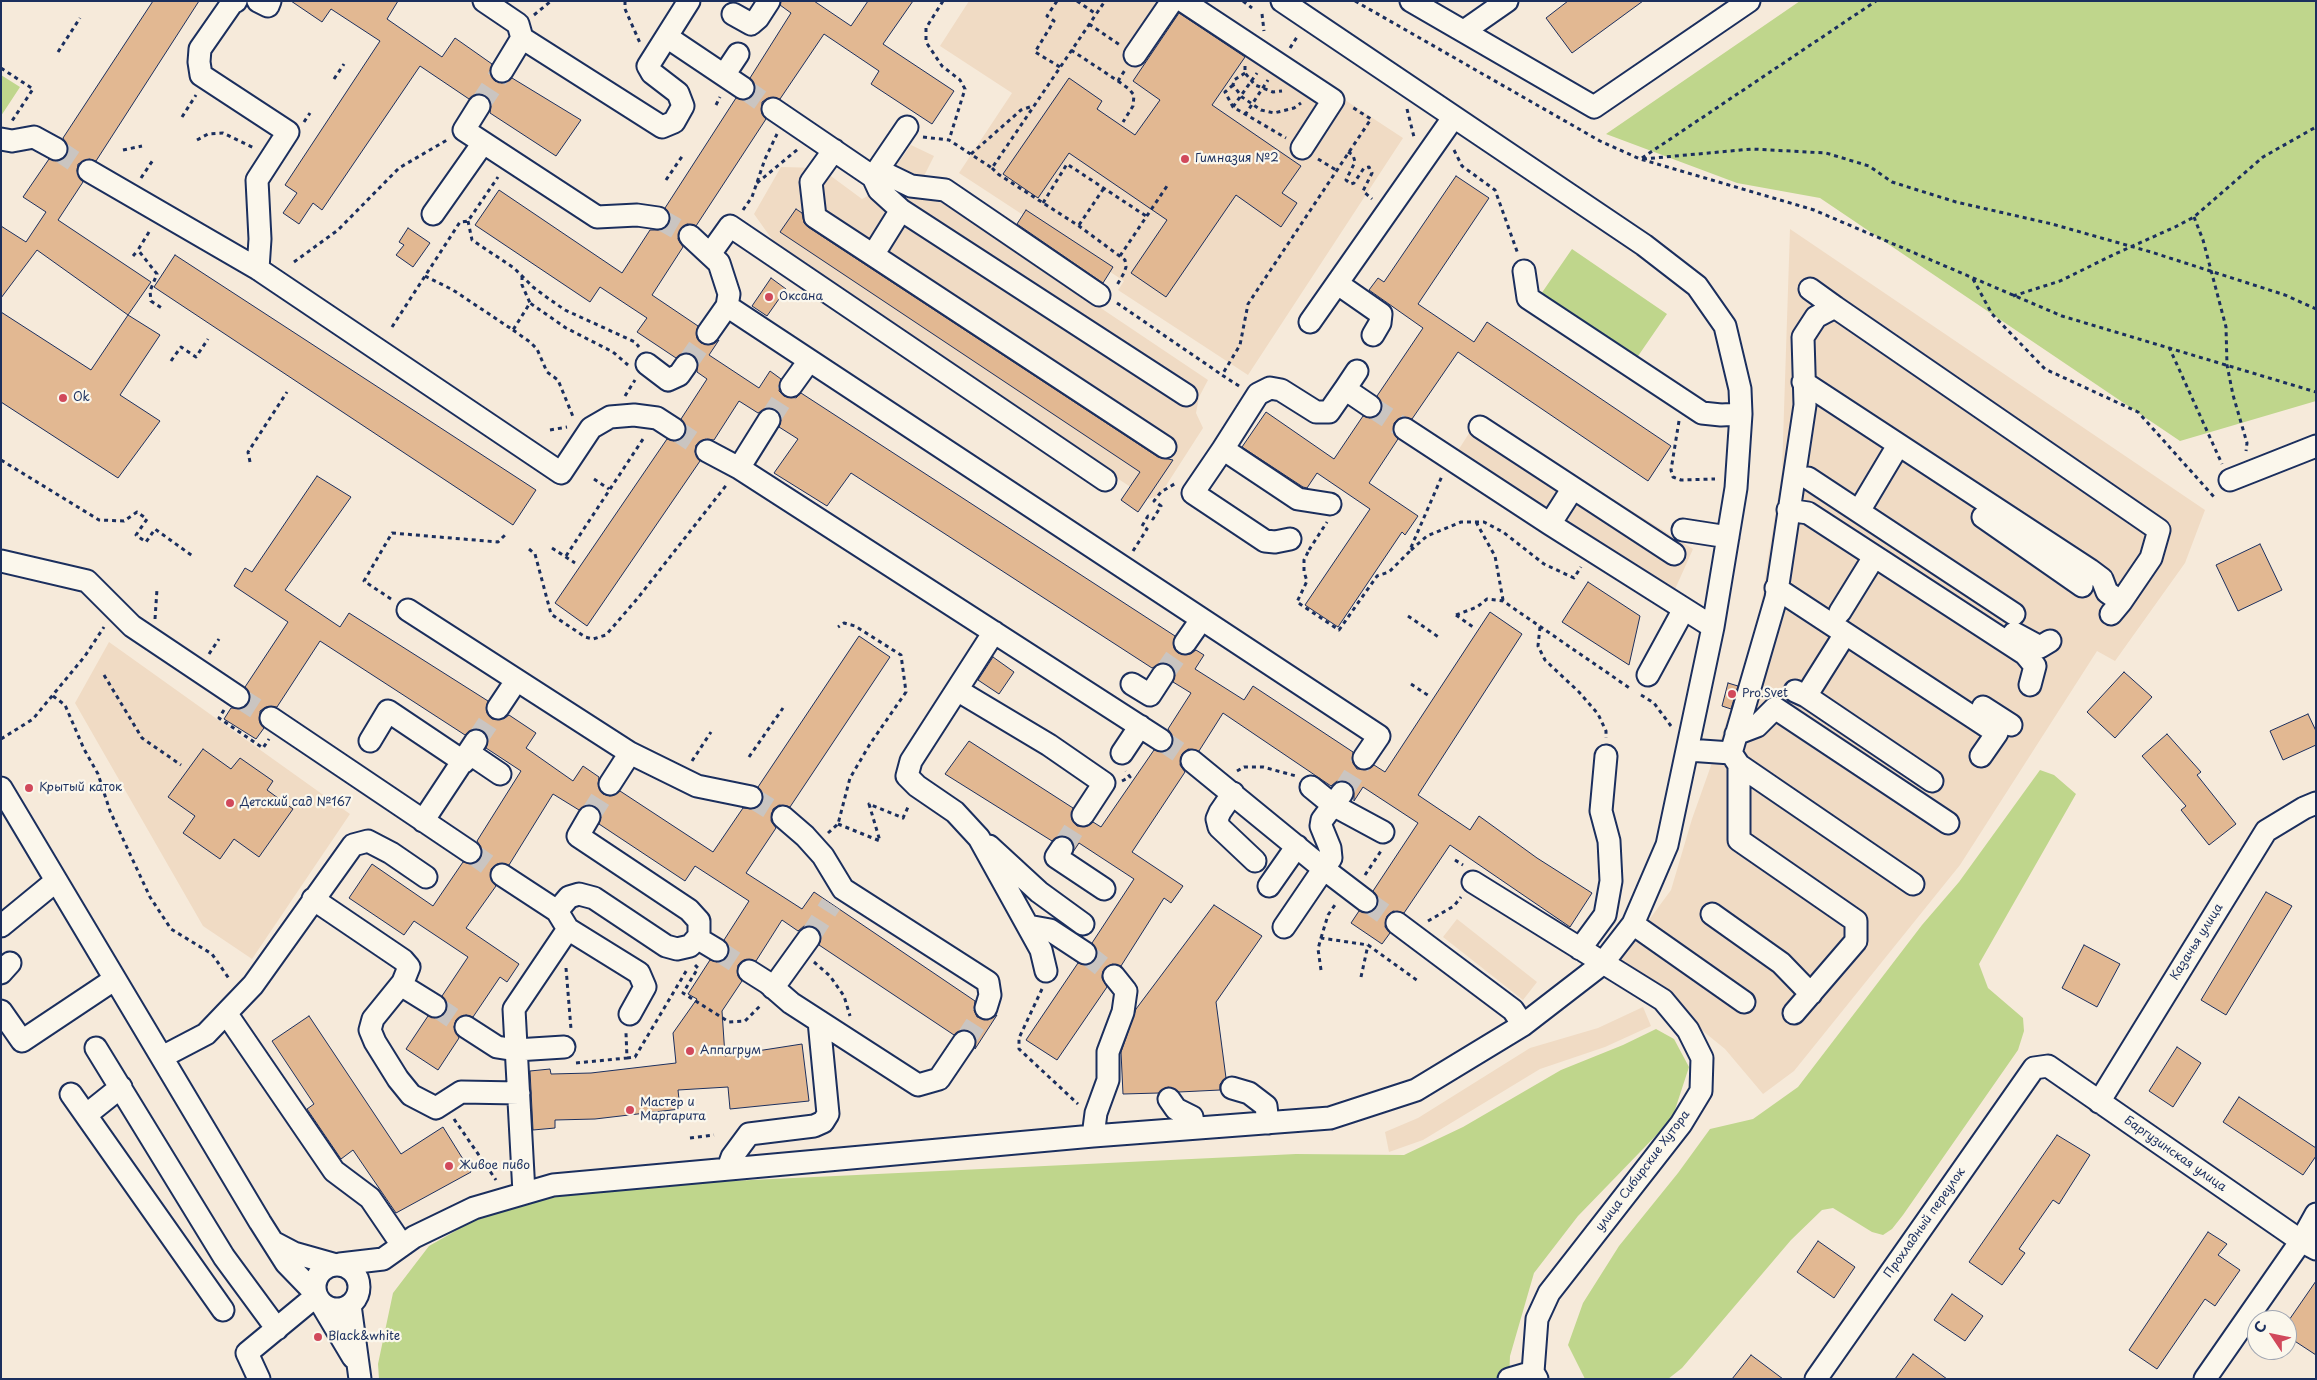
<!DOCTYPE html>
<html>
<head>
<meta charset="utf-8">
<style>
  body { margin:0 }
  #map { position:relative; width:2317px; height:1380px; overflow:hidden; background:#f6eada; font-family:"Playpen Sans",sans-serif }
  canvas { display:block }
  .frame { position:absolute; inset:0; border:2px solid #1b2f5e; pointer-events:none }
  .north { position:absolute; left:2247px; top:1310px; width:50px; height:50px; box-sizing:border-box; background:#fbf7ec; border:1px solid #a1a7b3; border-radius:50%; rotate:304deg; font-size:14px; font-weight:700; line-height:20px; text-align:center; color:#1b2f5e }
  .north::after { content:''; display:block; margin:auto; width:18px; height:22px; background:#d1495b; clip-path:polygon(50% 0,100% 100%,50% 72%,0 100%) }
</style>
</head>
<body>
<div id="map">
<canvas width="2317" height="1380"></canvas>
<div class="frame"></div>
<div class="north">С</div>
</div>
<script>
const context = document.querySelector('canvas').getContext('2d');
context.lineJoin = 'round';
function fillPath(path, color) { context.fillStyle = color; context.fill(path, 'evenodd'); }
const poly = rows => new Path2D(rows.map(r => 'M' + r).join(''));
function strokePath(path, color, width, dash) { context.strokeStyle = color; context.lineWidth = width; context.lineCap = dash ? 'butt' : 'round'; context.setLineDash(dash || []); context.stroke(path); }
function write(font, color, halo, rows, align = 'center') {
  context.font = font + ' "Playpen Sans",sans-serif'; context.lineWidth = 4.5; context.setLineDash([]); context.textBaseline = 'middle'; context.strokeStyle = halo; context.fillStyle = color; for (const [text, x, y, turn = 0] of rows) {
    context.save(); context.translate(x, y); context.rotate((+turn || 0) * Math.PI / 180); context.textAlign = isNaN(turn) ? turn : align; if (halo) context.strokeText(text, 0, 0); context.fillText(text, 0, 0); context.restore();
  }
}
fillPath(poly([
  [969,1,1194,1,1403,138,1248,375,1118,290,1124,281,959,173,1012,93,940,46],
  [911,145,934,156,919,186,1208,380,1199,397,1196,413,1203,428,1160,495,1149,499,840,297,779,249,754,214,781,167,820,168,862,199,879,190],
  [1790,229,2205,510,2185,563,2115,661,2097,651,1960,865,1794,1071,1763,1094,1725,1049,1618,962,1671,890,1692,819,1724,729,1759,616,1782,471],
  [1480,416,1693,549,1672,596,1452,460],
  [109,642,350,814,252,959,203,926,75,703],
  [1457,919,1537,982,1523,1000,1443,937],
  [1643,1007,1651,1026,1605,1047,1540,1069,1423,1140,1389,1152,1385,1132,1418,1118,1530,1048,1598,1028]
]), '#f0dbc4');
fillPath(poly([
  [1800,1,2316,1,2316,401,2180,441,1820,198,1737,183,1606,134],
  [1,75,20,87,1,116],
  [1572,249,1667,314,1636,359,1541,294],
  [2040,770,2054,775,2076,794,1979,964,1988,988,2023,1018,2024,1031,2018,1050,1903,1215,1892,1229,1883,1235,1872,1232,1833,1208,1822,1210,1791,1240,1682,1368,1668,1379,1585,1379,1568,1345,1583,1303,1619,1246,1678,1173,1710,1129,1753,1119,1798,1087,1922,925,1959,882],
  [1656,1029,1674,1039,1689,1067,1672,1119,1578,1216,1534,1273,1510,1356,1509,1379,379,1379,378,1364,393,1293,429,1246,473,1221,516,1203,605,1187,1296,1154,1404,1155,1463,1127,1561,1070,1623,1045]
]), '#bfd68c');
const building = poly([
  [153,1,199,1,96,161,89,159,78,164,77,171,83,182,58,220,151,282,128,315,37,250,1,298,1,226,26,242,46,212,23,197,49,159,57,161,67,155,68,148,63,138,153,1],
  [291,1,398,1,387,19,442,57,455,38,492,64,490,71,495,81,502,83,512,78,581,120,556,156,490,113,491,106,486,96,479,94,469,99,420,66,322,210,313,203,299,224,283,213,297,193,285,185,380,41,331,9,322,22,291,1],
  [781,1,814,1,851,26,868,1,913,1,883,44,954,91,932,124,871,84,879,71,824,34,780,99,768,98,762,102,762,114,766,119,696,226,687,224,681,228,678,239,683,247,652,295,698,326,697,338,701,343,713,344,719,340,709,355,759,388,770,371,781,379,779,391,784,396,796,398,801,393,1175,636,1174,648,1178,653,1190,654,1196,650,1204,655,1195,669,1244,700,1253,686,1353,752,1353,763,1357,769,1369,769,1374,765,1385,772,1490,612,1522,634,1418,795,1470,830,1479,816,1537,858,1592,893,1570,927,1450,845,1404,913,1393,911,1387,916,1385,927,1390,933,1382,944,1351,923,1359,911,1370,913,1376,908,1378,897,1373,891,1418,823,1363,787,1354,801,1354,788,1349,783,1337,781,1331,786,1223,713,1199,751,1188,749,1182,754,1180,765,1185,772,1132,852,1183,886,1171,903,1164,898,1121,966,1112,964,1103,971,1102,978,1107,987,1057,1060,1026,1040,1078,963,1085,965,1095,960,1097,953,1092,943,1134,879,1079,843,1073,852,1073,843,1068,837,1057,837,1052,841,945,774,969,741,1073,808,1072,820,1077,826,1088,826,1093,822,1101,827,1154,750,1166,751,1172,746,1172,735,1168,729,1191,693,1173,682,1175,675,1170,665,1163,663,1152,668,851,473,827,506,774,473,798,439,779,427,781,420,780,414,775,409,769,408,758,413,739,401,714,440,706,439,696,445,695,452,700,461,587,626,555,603,667,439,674,441,684,436,686,429,681,419,707,379,697,372,697,360,693,355,681,354,676,358,637,332,647,318,600,287,590,302,475,225,499,190,622,273,650,230,662,230,668,225,670,214,665,208,736,98,748,99,754,95,754,83,750,78,791,13,780,5,781,1],
  [1568,1,1643,1,1572,53,1546,18,1568,1],
  [1179,13,1245,57,1212,105,1301,166,1282,193,1297,203,1281,227,1236,195,1166,297,1131,273,1167,220,1069,153,1038,198,1003,174,1069,78,1102,101,1097,109,1135,135,1160,100,1133,81,1179,13],
  [1456,176,1489,198,1418,304,1474,342,1487,322,1671,446,1648,481,1458,352,1412,419,1400,418,1394,423,1394,434,1398,439,1369,483,1418,516,1405,535,1402,532,1338,627,1305,605,1370,509,1317,473,1307,488,1303,487,1242,447,1266,412,1334,459,1363,416,1370,418,1380,413,1382,406,1377,396,1423,328,1369,290,1378,278,1384,282,1456,176],
  [796,209,802,213,804,223,808,227,1158,457,1173,460,1138,512,1121,500,1140,472,780,232,796,209],
  [1026,210,1113,267,1103,283,1017,224,1026,210],
  [408,228,430,243,413,267,396,255,404,245,399,242,408,228],
  [175,255,536,490,513,525,154,287,175,255],
  [771,278,786,289,767,316,752,306,771,278],
  [1,312,91,370,128,315,160,335,120,395,160,421,118,478,1,402,1,312],
  [317,476,351,497,285,590,340,627,349,613,488,701,487,713,492,719,503,719,509,715,536,733,526,748,573,781,583,766,599,777,598,784,603,794,610,796,620,791,713,852,743,808,754,809,761,805,763,794,758,787,859,636,890,657,790,807,779,805,773,809,771,821,776,828,746,873,802,909,814,892,975,1001,974,1010,977,1017,988,1020,997,1015,975,1049,975,1037,971,1031,959,1031,954,1035,819,945,821,933,816,928,804,926,798,931,782,920,756,961,744,960,738,965,738,976,742,981,722,1011,725,1056,802,1044,809,1101,730,1109,728,1087,678,1090,680,1109,595,1119,555,1120,555,1128,533,1130,530,1071,550,1069,551,1074,591,1073,676,1063,673,1033,697,999,688,994,710,960,717,962,727,957,729,950,724,940,749,901,695,866,685,881,599,824,601,817,596,806,589,805,579,810,553,794,509,865,497,864,491,869,491,880,496,886,466,928,519,964,507,982,500,977,473,1017,466,1015,456,1020,454,1027,459,1038,438,1070,406,1049,428,1016,435,1018,445,1013,447,1006,442,996,468,957,414,921,404,935,349,898,372,864,433,906,463,862,475,863,481,859,481,847,477,841,521,771,486,748,487,736,482,730,471,730,465,735,320,641,277,707,266,707,260,711,260,723,264,728,256,739,224,719,231,708,243,708,249,704,249,692,245,687,288,622,234,586,245,568,252,572,317,476],
  [2260,544,2282,590,2238,611,2216,565,2260,544],
  [1588,582,1640,616,1629,665,1562,622,1588,582],
  [993,657,1014,672,999,694,978,680,993,657],
  [2124,672,2152,697,2115,738,2087,712,2124,672],
  [1728,683,1738,686,1731,709,1722,706,1728,683],
  [2308,714,2316,731,2316,745,2283,760,2270,731,2308,714],
  [2167,734,2201,772,2197,775,2236,824,2209,845,2181,810,2186,806,2142,756,2167,734],
  [203,749,231,769,240,758,273,781,267,790,293,809,259,857,234,839,220,859,183,833,195,816,168,797,203,749],
  [2266,892,2292,906,2226,1015,2201,1000,2266,892],
  [1214,905,1262,936,1216,1002,1226,1078,1220,1084,1220,1090,1179,1092,1168,1087,1159,1093,1123,1094,1121,1052,1136,1009,1214,905],
  [2084,945,2120,964,2097,1007,2062,988,2084,945],
  [309,1016,401,1154,443,1127,471,1172,396,1213,353,1150,341,1159,307,1109,314,1104,272,1041,309,1016],
  [2177,1047,2201,1063,2173,1107,2149,1091,2177,1047],
  [2239,1097,2316,1148,2316,1156,2303,1175,2223,1122,2239,1097],
  [2057,1135,2090,1155,2059,1204,2053,1200,2019,1249,2025,1253,2002,1285,1969,1262,2057,1135],
  [2208,1232,2227,1244,2218,1255,2240,1270,2215,1306,2205,1299,2157,1369,2129,1350,2208,1232],
  [1818,1241,1855,1267,1834,1298,1797,1272,1818,1241],
  [2316,1281,2316,1355,2287,1336,2287,1323,2316,1281],
  [1952,1294,1983,1316,1965,1341,1934,1320,1952,1294],
  [1913,1354,1947,1379,1895,1379,1913,1354],
  [1751,1355,1783,1379,1732,1379,1751,1355]
]);
fillPath(building, '#e2b892');
strokePath(building, '#1b2f5e', 1);
strokePath(poly([
  [743,88,773,109],
  [479,106,502,71],
  [56,149,89,171],
  [658,218,690,236],
  [686,365,708,333],
  [1370,406,1405,429],
  [769,420,791,386],
  [674,429,707,451],
  [1163,675,1185,643],
  [238,697,271,718],
  [1161,740,1192,761],
  [476,741,498,708],
  [1342,793,1364,758],
  [751,797,783,817],
  [589,817,610,784],
  [1062,848,1083,815],
  [470,852,502,875],
  [1366,901,1397,923],
  [809,938,831,904],
  [717,950,749,971],
  [1085,953,1114,976],
  [435,1006,466,1027],
  [964,1042,986,1008]
]), '#cac5c1', 21, [21, 11]);
const minor = poly([
  [236,1,232,3,200,49,199,62,201,75,288,132,257,180,260,239,258,269],
  [258,1,268,6,270,1],
  [484,1,518,24,522,38,662,127,674,122,683,106,678,93,652,73,648,66,689,1],
  [1183,1,1333,100,1302,148],
  [1411,1,1594,107,1749,1],
  [733,14,751,24,758,18,769,1],
  [1464,31,1507,1],
  [667,37,743,88],
  [1135,55,1172,1],
  [502,71,522,38],
  [724,75,738,54],
  [479,106,464,130,597,217,637,215,658,218],
  [773,109,873,177,879,190,901,210,873,255,1165,447],
  [1,139,12,141,34,137,56,149],
  [834,150,811,182,815,217,873,255],
  [878,170,911,186,945,190,1099,295],
  [89,171,258,269,561,473,591,428,610,417,634,415,657,418,674,429],
  [873,177,907,127],
  [901,210,1186,395],
  [433,214,483,143],
  [690,236,719,263,729,294,727,306,1379,736,1364,758],
  [710,254,730,226,1105,480],
  [1524,271,1528,298,1702,413,1721,415,1741,414],
  [1338,284,1381,314,1380,323,1373,335],
  [1810,289,1835,307],
  [1310,322,1453,118],
  [708,333,727,306],
  [647,364,668,380,679,375,686,365],
  [1803,382,2090,570,2102,579,2107,592,2121,602,2111,614],
  [791,386,809,361],
  [1345,389,1357,371],
  [769,420,739,468,1161,740],
  [1480,427,1674,554],
  [1405,429,1550,524,1713,627],
  [1223,449,1193,493,1265,541,1275,542,1290,539],
  [707,451,739,468],
  [1808,478,2014,614],
  [2230,480,2316,446],
  [1330,504,1298,499,1223,449,1258,394,1270,388,1281,390,1316,412,1329,412,1345,389,1370,406],
  [1788,510,1808,513,2025,654,2035,666,2030,685],
  [1859,511,1893,454],
  [1983,517,2082,586],
  [1550,524,1573,488],
  [1683,530,1728,537],
  [1,561,87,581,132,626,238,697],
  [1776,588,1997,733,1981,756],
  [408,610,630,753,697,786,751,797],
  [1840,612,1874,557],
  [994,632,911,761,907,776,917,786,955,812,979,838,1041,950,1046,971],
  [2014,633,2040,647,2050,641],
  [1185,643,1201,620],
  [1648,675,1684,609],
  [1132,684,1150,695,1163,675],
  [957,690,1049,745,1104,783,1083,815],
  [1795,691,1806,696,1840,642],
  [1806,696,1932,781],
  [1983,707,2011,725],
  [498,708,516,681],
  [271,718,470,852],
  [1736,734,1757,726,1775,708,1948,823],
  [370,741,388,711,464,762],
  [1688,750,1731,753,1776,598,1805,405,1803,337,1816,317,1835,307,2159,530,2151,558,2121,602],
  [469,753,500,774],
  [1122,753,1140,726],
  [1733,756,1739,765,1913,884],
  [1192,761,1324,869,1366,901],
  [1739,765,1739,840,1856,921,1856,941,1794,1013],
  [610,784,630,753],
  [1311,787,1333,805,1383,832],
  [1,788,260,1222,286,1263,315,1293],
  [1233,793,1220,812,1217,819,1219,827,1255,861],
  [783,817,805,836,823,856,843,889,988,982,990,995,986,1008],
  [423,821,476,741],
  [989,846,1039,892,1083,924],
  [1062,848,1056,857,1104,889],
  [502,875,557,911,568,929,514,1009,524,1193],
  [1473,882,1663,1000,1688,1030,1702,1058,1701,1091,1681,1124,1549,1293,1537,1319,1533,1372,1537,1379],
  [1269,886,1297,846],
  [313,899,403,960,409,967,403,982,373,1019,370,1030,375,1042,398,1079,411,1095,436,1108,461,1092,519,1093],
  [557,911,569,897,579,894,594,898,666,946,677,949,690,946,699,936,699,921,689,910,578,836,589,817],
  [1712,914,1781,963,1811,994],
  [1397,923,1513,1010,1523,1025],
  [1633,924,1744,1002],
  [1,926,56,881],
  [1028,926,1050,930,1085,953],
  [1284,927,1331,858,1330,848,1321,826,1322,820,1342,793],
  [568,929,639,973,645,987,630,1014],
  [697,938,717,950],
  [1580,949,1605,915,1611,881,1609,841,1601,811,1606,756],
  [749,971,768,983,791,1003,918,1085,939,1079,964,1042],
  [1,973,10,963],
  [401,985,435,1006],
  [773,988,809,938],
  [1,1011,22,1041,115,979],
  [226,1013,334,1171,370,1198,402,1245],
  [466,1027,497,1047,516,1050,564,1047],
  [96,1048,224,1257,277,1329],
  [162,1057,206,1034,253,985,353,845,368,841,391,853,426,877],
  [1232,1088,1249,1093,1266,1106,1268,1123],
  [71,1094,223,1310],
  [1169,1099,1176,1109,1192,1117,1194,1128],
  [2099,1102,2266,831,2304,808,2316,803],
  [86,1115,121,1087],
  [1093,1136,1096,1113,1108,1080,1108,1052,1123,1012,1126,991,1114,976],
  [728,1168,732,1157,749,1134,814,1126,823,1122,828,1114,819,1021],
  [273,1242,294,1253,333,1264],
  [340,1264,383,1259,414,1237,474,1208,553,1185,1093,1136,1330,1118,1416,1090,1523,1025,1602,964,1633,924,1667,845,1713,627,1736,488,1741,414,1740,389,1725,326,1697,286,1644,245,1282,1],
  '315 1287a22 22 0 1 1 44 0a22 22 0 1 1-44 0Z',
  [322,1305,353,1357],
  [350,1305,360,1379],
  [259,1379,247,1353,316,1296],
  [1509,1379,1533,1372],
  [1816,1379,2034,1068,2048,1066,2301,1241,2316,1249],
  [2205,1379,2301,1241,2316,1214]
]);
strokePath(minor, '#1b2f5e', 25);
strokePath(poly([
  [625,1,625,9,640,43],
  [943,1,926,28,926,42,942,66,960,80,965,89,949,140],
  [1057,1,1047,16,1054,21,1035,52,1060,67],
  [1077,1,1096,14],
  [1243,1,1252,8],
  [1355,1,1600,141,1640,159,1814,210,2062,316,2316,392],
  [1262,14,1264,31],
  [534,15,551,1],
  [1089,24,1120,45],
  [1290,48,1297,37],
  [1071,50,1118,81,1125,70],
  [58,52,80,18],
  [1245,66,1245,73,1255,85,1273,92,1282,91],
  [1,68,33,89,12,121],
  [1245,73,1234,80,1233,85,1242,97,1261,110,1274,113,1294,108,1301,103],
  [334,79,344,64],
  [1118,81,1129,89,1134,95,1133,106,1123,122],
  [1233,85,1225,92,1233,107,1286,138],
  [716,105,720,97],
  [1233,107,1257,73],
  [1407,109,1414,137],
  [1245,115,1268,80],
  [182,117,196,95],
  [304,122,310,113],
  [923,137,949,140,992,168,1105,1],
  [197,140,208,134,223,133,254,148],
  [123,150,142,146],
  [1454,150,1462,166,1495,190,1518,254],
  [1348,152,1353,155,1355,162,1346,180,1351,184,1354,183,1364,168,1369,167,1372,173,1363,191,1372,199],
  [971,154,1021,110,1033,106],
  [1642,158,1876,1],
  [1318,159,1336,170],
  [1643,159,1752,149,1826,153,1869,166,1892,182,1956,202,2052,224,2151,252,2285,295,2316,309],
  [992,168,998,174,1079,226,1125,260,1126,267,1124,273,1117,285],
  [141,178,153,160],
  [666,180,683,155],
  [757,183,798,149],
  [1043,203,1067,164,1146,216],
  [743,210,752,197,765,159,777,134],
  [2194,217,2203,240,2226,327,2227,365,2233,395,2247,443,2246,451],
  [468,221,472,240,514,268,533,287,549,299,565,310,635,342,639,347],
  [1079,225,1104,188],
  [149,232,138,250,157,274,150,291,151,301,163,309],
  [133,256,138,250],
  [1120,256,1169,183],
  [294,262,338,230,399,168,447,140],
  [425,276,453,290,513,330,530,303,566,328,613,352,628,365],
  [522,276,522,285,530,303],
  [1973,279,1992,314,2045,369,2138,412,2215,498],
  [2013,296,2060,281,2115,254,2175,227,2194,217,2263,157,2316,127],
  [1117,303,1222,375],
  [392,327,460,222,468,221,498,177],
  [513,330,530,342,537,349,547,372,558,380,574,419],
  [2169,347,2222,464],
  [171,361,181,347,196,357,208,339],
  [1239,386,1222,375,1240,345,1248,304,1371,119,1352,107],
  [625,396,635,380],
  [1679,421,1671,470,1673,477,1681,480,1715,479],
  [550,430,567,427],
  [1,460,99,520,124,521,137,512,147,519,136,535,146,542,155,529,194,557],
  [250,462,248,452,287,392],
  [594,479,609,489],
  [1476,522,1495,556,1503,600],
  [552,548,575,563],
  [529,549,535,554,551,614,585,637,593,639,606,635,637,599,728,483],
  [1309,550,1327,522],
  [1411,550,1427,536,1461,522,1484,522,1503,532,1544,564,1574,578,1581,567],
  [1133,551,1147,529,1142,526,1148,516,1153,519,1161,506,1154,501,1161,492,1176,483],
  [1308,552,1304,560,1304,572,1307,581,1297,602,1339,630,1377,576,1389,572,1409,552,1442,476],
  [566,556,645,436],
  [391,599,364,581,392,533,498,542,506,534],
  [1456,615,1477,607,1487,599,1503,601,1631,689],
  [1456,615,1473,627],
  [1408,616,1440,638],
  [155,619,157,589],
  [1540,627,1538,646,1545,660,1579,692,1598,714,1606,731,1606,738],
  [209,654,219,639],
  [104,675,142,738,181,765],
  [1411,684,1429,696],
  [1641,695,1654,703,1671,726],
  [53,696,65,705,84,749,98,774,110,811,150,897,171,929,212,954,230,980],
  [224,710,219,718,263,748,269,739],
  [1,739,33,719,85,656,104,627],
  [749,757,783,708],
  [692,761,711,732],
  [1237,771,1244,767,1263,767,1296,776],
  [1122,781,1130,777,1126,771],
  [838,824,880,841,869,804,903,818,909,805],
  [828,833,838,824,850,778,870,744,906,692,901,655,855,626,844,623,838,627],
  [1455,860,1463,865],
  [1365,875,1381,851],
  [1428,921,1454,906,1461,897],
  [1321,938,1328,915,1337,902],
  [814,962,830,976,844,996,850,1016],
  [695,965,698,968,683,993,729,1022,745,1021,762,1004],
  [566,968,571,1029],
  [1321,970,1318,949,1321,938,1368,945,1418,981],
  [1361,977,1368,945],
  [1042,989,1019,1038,1019,1049,1078,1104],
  [627,1058,635,1057,688,968],
  [576,1063,627,1058,626,1033],
  [454,1119,496,1180],
  [690,1138,714,1135]
]), '#1b2f5e', 3, [4, 4]);
strokePath(minor, '#fbf7ec', 21);
for (const [x, y, r, color] of [
  [1185,159,5,"#d1495b"],
  [769,297,5,"#d1495b"],
  [63,398,5,"#d1495b"],
  [1732,694,5,"#d1495b"],
  [29,788,5,"#d1495b"],
  [230,803,5,"#d1495b"],
  [690,1051,5,"#d1495b"],
  [630,1110,5,"#d1495b"],
  [449,1166,5,"#d1495b"],
  [318,1337,5,"#d1495b"]
]) { const dot = new Path2D(); dot.arc(x, y, r, 0, 2 * Math.PI); context.fillStyle = color; context.fill(dot); strokePath(dot, '#fbf7ec', 2); }
write('12px', '#1b2f5e', '#fbf7ec', [
  ["Гимназия №2",1195,159],
  ["Оксана",779,297],
  ["Ok",73,398],
  ["Pro.Svet",1742,694],
  ["Крытый каток",39,788],
  ["Детский сад №167",240,803],
  ["Аппагрум",700,1051],
  ["Мастер и",640,1103],
  ["Маргарита",640,1117],
  ["Живое пиво",459,1166],
  ["Black&white",328,1337]
], 'left');
write('12px', '#1b2f5e', '#fbf7ec', [
  ["Казачья улица",2197,942,-58],
  ["Баргузинская улица",2175,1154,35],
  ["улица Сибирские Хутора",1643,1171,-53],
  ["Прохладный переулок",1925,1223,-55]
]);
</script>
</body>
</html>
